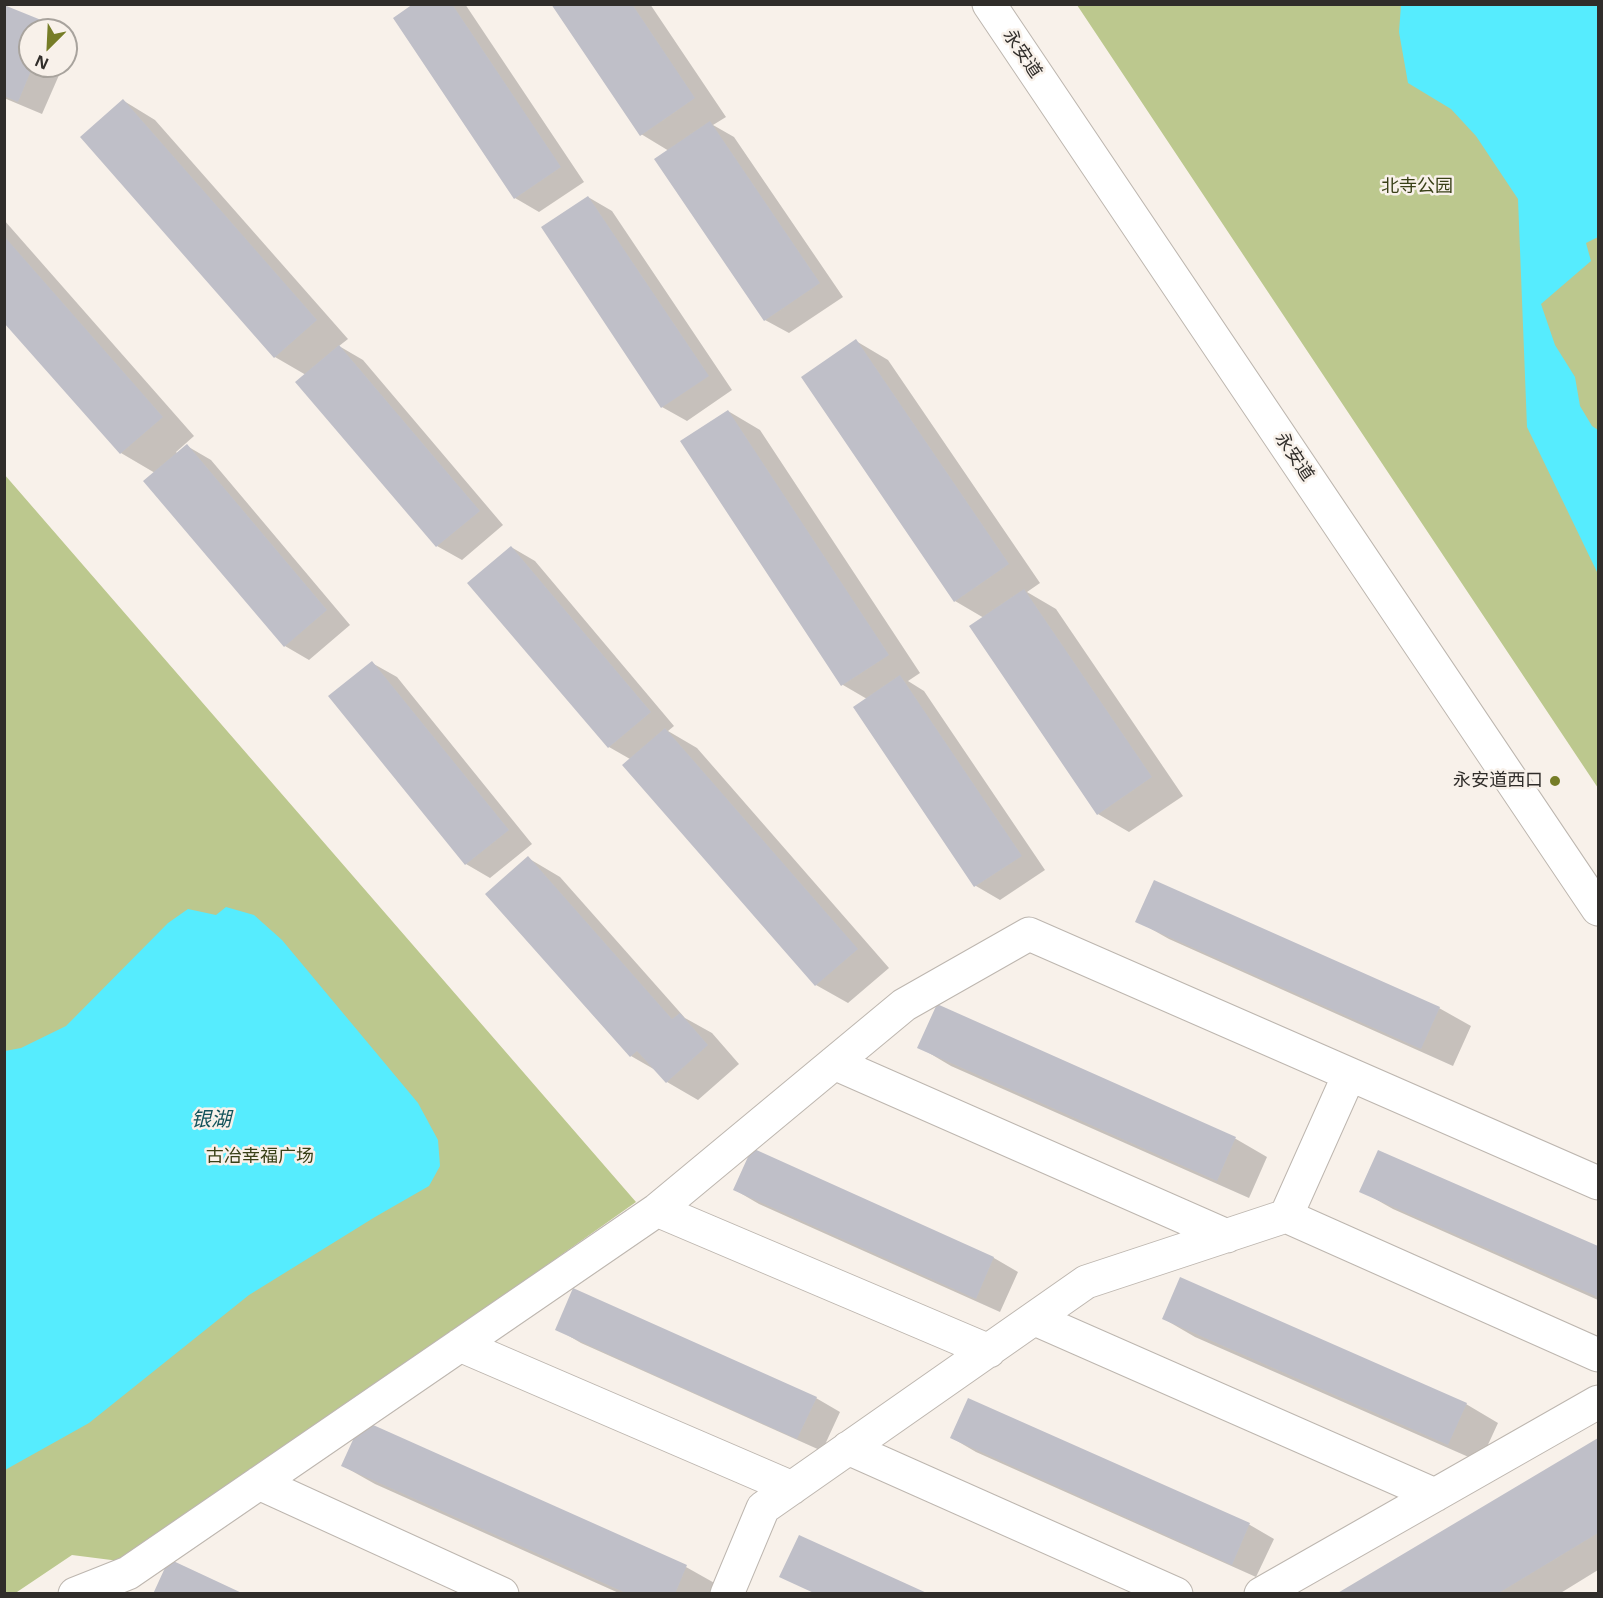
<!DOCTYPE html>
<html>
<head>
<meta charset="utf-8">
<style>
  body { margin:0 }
  #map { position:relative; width:1603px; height:1598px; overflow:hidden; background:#f8f1ea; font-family:"Noto Sans",sans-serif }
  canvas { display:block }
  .frame { position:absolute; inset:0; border:6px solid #302d2a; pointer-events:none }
  .north { position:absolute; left:18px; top:18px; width:60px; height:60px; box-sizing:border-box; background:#f8f1ea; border:2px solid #a8a39d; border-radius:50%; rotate:204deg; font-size:16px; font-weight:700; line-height:24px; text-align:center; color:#302d2a }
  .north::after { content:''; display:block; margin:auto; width:21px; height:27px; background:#767d27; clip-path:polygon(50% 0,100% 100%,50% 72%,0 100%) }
</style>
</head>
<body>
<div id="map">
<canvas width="1603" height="1598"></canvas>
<div class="frame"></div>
<div class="north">N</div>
</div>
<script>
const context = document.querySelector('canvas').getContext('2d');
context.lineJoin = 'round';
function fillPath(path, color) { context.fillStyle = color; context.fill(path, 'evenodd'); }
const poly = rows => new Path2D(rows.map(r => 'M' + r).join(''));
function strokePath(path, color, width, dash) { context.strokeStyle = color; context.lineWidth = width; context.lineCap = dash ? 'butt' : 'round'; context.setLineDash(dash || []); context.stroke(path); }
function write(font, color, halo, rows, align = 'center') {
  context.font = font + ' "Noto Sans","Noto Sans SC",sans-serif'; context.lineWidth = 5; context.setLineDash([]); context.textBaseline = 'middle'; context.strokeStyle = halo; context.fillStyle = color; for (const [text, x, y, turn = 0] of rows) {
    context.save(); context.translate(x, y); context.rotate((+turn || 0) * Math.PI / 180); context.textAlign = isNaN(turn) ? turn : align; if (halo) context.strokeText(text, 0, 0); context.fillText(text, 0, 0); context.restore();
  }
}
fillPath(poly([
  [1077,5,1598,5,1598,788],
  [4,474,636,1202,127,1562,72,1555,14,1594,4,1593]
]), '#bcc88e');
fillPath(poly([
  [1401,5,1598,5,1598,237,1586,243,1591,261,1541,304,1555,345,1575,377,1580,406,1592,426,1598,430,1598,574,1527,427,1518,199,1476,136,1451,109,1408,83,1399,32],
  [226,907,254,915,282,940,418,1103,438,1140,440,1166,429,1186,375,1217,249,1295,89,1423,5,1470,5,1051,21,1048,66,1026,168,923,188,909,216,915]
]), '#56ecfe');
fillPath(poly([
  [416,4,465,4,584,182,539,212,515,198],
  [553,4,650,4,726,117,713,125,734,137,843,297,789,333,765,320,669,151,641,134],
  [4,6,58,30,30,30,30,66,63,66,42,114,4,98],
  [66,35,74,39,66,58],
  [124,101,155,120,348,339,339,346,363,360,503,525,462,560,437,546,297,382,306,375,275,357],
  [588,197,612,211,732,390,687,421,662,407],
  [4,220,194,436,176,452,178,454,187,446,211,460,350,625,309,660,285,646,155,473,121,453,4,321],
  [856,341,888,360,1040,583,1027,592,1056,609,1183,796,1129,832,1098,814,984,618,955,601],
  [728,411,760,430,920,673,908,681,924,691,1045,870,1000,900,976,886,855,707,867,699,843,685],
  [511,547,535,561,674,726,668,731,697,748,889,968,848,1003,816,985,630,759,609,747],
  [372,663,397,677,532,844,490,878,466,864],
  [528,858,560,877,685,1018,712,1033,739,1064,698,1100,667,1082,657,1071,631,1056],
  [1137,921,1439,1008,1471,1026,1453,1066,1169,939],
  [938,1006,1236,1139,1267,1157,1249,1198,951,1066,919,1047],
  [752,1150,994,1258,1018,1272,1000,1312,759,1204,735,1190],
  [1379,1152,1598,1248,1598,1300,1393,1209,1361,1191],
  [1164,1319,1466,1404,1498,1423,1480,1462,1195,1337],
  [557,1329,816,1398,840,1412,822,1451,581,1343],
  [969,1400,1250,1525,1274,1539,1256,1577,976,1452,952,1438],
  [362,1422,686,1567,718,1585,714,1594,621,1594,375,1484,343,1466],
  [1598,1440,1598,1570,1559,1594,1339,1594]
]), '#0003');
fillPath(poly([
  [413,4,452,4,561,167,514,199,393,18],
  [551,4,632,4,695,98,640,136],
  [4,5,51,24,48,30,30,30,30,66,33,66,18,102,4,96],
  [123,99,317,320,274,358,80,137],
  [710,121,820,283,764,321,654,159],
  [588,196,709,376,661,408,541,227],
  [4,236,163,417,120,454,4,323],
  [856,339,1009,564,954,602,801,377],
  [339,345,480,511,436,547,295,382],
  [728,410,889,655,841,686,680,441],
  [187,444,327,610,284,647,143,481],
  [511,546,651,712,608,748,467,583],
  [1024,589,1152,777,1097,815,969,626],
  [372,661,509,830,465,865,328,696],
  [900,675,1022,856,974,887,853,707],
  [665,728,858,949,815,986,622,765],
  [528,856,672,1019,680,1013,708,1045,666,1083,637,1051,630,1057,485,894],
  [1154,880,1440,1007,1421,1049,1135,922],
  [937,1004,1236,1137,1217,1181,917,1048],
  [752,1148,994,1257,976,1299,733,1190],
  [1378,1150,1598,1246,1598,1297,1359,1192],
  [1180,1277,1467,1403,1448,1445,1162,1319],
  [573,1288,817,1397,797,1439,555,1330],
  [968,1398,1250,1523,1232,1565,950,1438],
  [362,1420,687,1565,675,1594,628,1594,341,1466],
  [1598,1438,1598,1533,1497,1594,1336,1594],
  [799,1535,929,1594,816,1594,779,1577],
  [169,1559,244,1594,153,1594]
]), '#bfbfc8');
const minor = poly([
  [834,1063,1227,1236],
  [657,1210,989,1351],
  [1286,1216,1598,1355],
  [1035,1319,1435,1495],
  [460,1345,792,1488],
  [848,1448,1176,1594],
  [259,1483,502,1594],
  [75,1594,128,1573,657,1210,904,1005,1029,934,1598,1183],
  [727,1594,763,1508,1086,1282,1286,1216,1349,1075],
  [1261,1594,1598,1402]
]);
const major = poly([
  [989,4,1598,909]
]);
strokePath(minor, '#bdb6af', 35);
strokePath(major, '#bdb6af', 35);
strokePath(minor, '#fff', 33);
strokePath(major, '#fff', 33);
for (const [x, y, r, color] of [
  [1555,781,6,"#767d27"]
]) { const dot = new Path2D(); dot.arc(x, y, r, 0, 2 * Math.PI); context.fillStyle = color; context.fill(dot); strokePath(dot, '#f8f1ea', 2); }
write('18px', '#302d2a', '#f8f1ea', [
  ["永安道",1022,54,56],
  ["永安道",1294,457,56]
]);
write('18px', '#394017', '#f8f1ea', [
  ["北寺公园",1417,187],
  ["古冶幸福广场",260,1157]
]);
write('18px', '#302d2a', '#f8f1ea', [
  ["永安道西口",1543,781]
], 'right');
write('italic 20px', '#13535b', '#f8f1ea', [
  ["银湖",211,1120]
]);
</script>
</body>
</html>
